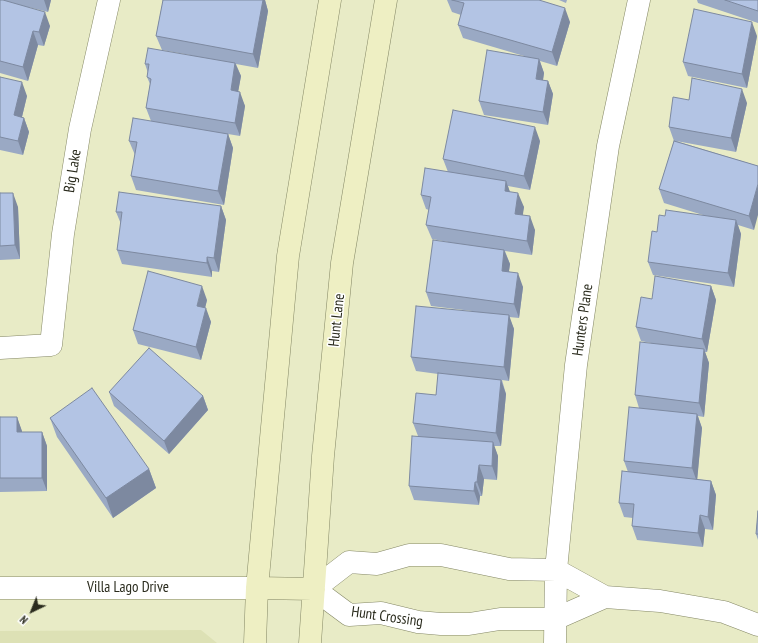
<!DOCTYPE html>
<html>
<head>
<meta charset="utf-8">
<style>
  body { margin:0 }
  #map { position:relative; width:758px; height:643px; overflow:hidden; background:#e8ebc6; font-family:"PT Sans Narrow",sans-serif }
  canvas { display:block }
  .north { position:absolute; left:12px; top:591px; width:40px; height:40px; -webkit-text-stroke:3px #fff; paint-order:stroke; rotate:223deg; font-size:11px; font-weight:700; line-height:16px; text-align:center; color:#2a2b1d }
  .north::after { content:''; display:block; margin:auto; width:14px; height:18px; background:#2a2b1d; clip-path:polygon(50% 0,100% 100%,50% 72%,0 100%) }
</style>
</head>
<body>
<div id="map">
<canvas width="758" height="643"></canvas>
<div class="north">N</div>
</div>
<script>
const context = document.querySelector('canvas').getContext('2d');
context.lineJoin = 'round';
function fillPath(path, color) { context.fillStyle = color; context.fill(path, 'evenodd'); }
const poly = rows => new Path2D(rows.map(r => 'M' + r).join(''));
function strokePath(path, color, width, dash) { context.strokeStyle = color; context.lineWidth = width; context.lineCap = dash ? 'butt' : 'round'; context.setLineDash(dash || []); context.stroke(path); }
function write(font, color, halo, rows, align = 'center') {
  context.font = font + ' "PT Sans Narrow",sans-serif'; context.lineWidth = 3; context.setLineDash([]); context.textBaseline = 'middle'; context.strokeStyle = halo; context.fillStyle = color; for (const [text, x, y, turn = 0] of rows) {
    context.save(); context.translate(x, y); context.rotate((+turn || 0) * Math.PI / 180); context.textAlign = isNaN(turn) ? turn : align; if (halo) context.strokeText(text, 0, 0); context.fillText(text, 0, 0); context.restore();
  }
}
fillPath(poly([
  [201,630,217,643,0,643,0,631]
]), '#dde1b5');
const street = poly([
  [0,348,51,345,63,234,80,129,109,0],
  [0,588,257,588],
  [605,597,555,619,500,619,469,624,441,624,418,622,381,613,349,615,314,589,349,562,377,564,409,555,441,555,509,569,556,570,605,597,660,601,724,612,758,625],
  [555,643,556,570,576,365,608,146,639,0]
]);
const secondary = poly([
  [257,588,314,589],
  [255,643,257,588,288,256,330,0],
  [310,643,323,456,342,263,386,0]
]);
strokePath(street, '#848765', 23);
strokePath(secondary, '#848765', 23);
strokePath(street, '#fff', 22);
strokePath(secondary, '#eeefc3', 22);
fillPath(poly([
  [0,0,51,0,48,12,28,7,50,26,44,46,38,45,28,81,0,73],
  [163,0,265,0,268,11,258,68,236,64,241,76,238,91,245,106,240,136,228,134,233,148,224,205,136,190,131,176,135,155,129,141,151,121,146,108,150,84,147,77,148,73,145,64,190,55,162,50,156,36],
  [447,0,539,0,570,22,557,66,540,61,544,73,543,80,548,81,553,94,548,125,484,115,479,101,524,56,463,38,458,25,461,15,452,12],
  [559,0,567,0,566,3],
  [697,0,758,0,758,23,698,3],
  [757,36,747,88,688,76,683,62],
  [0,77,27,96,22,117,24,118,29,132,23,155,0,150],
  [689,100,747,103,736,152,676,141,758,166,754,230,738,225,741,234,734,287,653,275,648,262,665,216,703,215,664,203,659,189,674,141,669,127],
  [540,141,530,190,508,186,510,192,524,207,522,215,535,230,532,255,505,251,510,264,509,271,523,287,519,318,509,317,514,329,509,381,502,380,506,394,501,446,494,446,498,456,497,480,484,479,482,496,480,496,479,505,414,500,409,486,418,436,413,423,436,395,438,374,416,371,411,357,472,311,431,306,426,292,448,242,432,239,426,225,429,210,426,209,421,195,448,172,443,159],
  [0,193,18,207,20,259,0,260],
  [221,206,226,220,219,272,212,271,212,277,122,264,117,250,121,224,116,212],
  [711,286,716,300,707,352,705,352,709,363,704,417,698,416,702,428,697,479,711,481,716,495,713,530,705,529,703,547,637,540,632,526,633,518,624,517,619,503,628,472,624,461,639,408,635,395,651,343,641,341,636,327,652,299],
  [207,300,205,308,211,322,201,360,138,344,133,330],
  [109,392,203,396,208,410,169,454,114,406],
  [0,417,17,417,22,432,42,432,47,446,47,491,0,492],
  [50,418,149,469,156,488,113,518,57,437],
  [758,511,758,540,756,534]
]), '#9aa9c4');
fillPath(poly([
  [44,0,51,0,48,12],
  [263,0,265,0,268,11,258,68,253,54],
  [565,8,570,22,557,66,552,52],
  [45,12,50,26,44,46,39,32],
  [752,22,757,36,747,88,742,74],
  [33,31,38,45,28,81,23,67],
  [539,59,544,73,541,93,536,79],
  [235,63,241,76,236,104,231,90],
  [548,81,553,94,548,125,543,112],
  [22,82,27,96,19,129,14,115],
  [742,89,747,103,736,152,731,138],
  [240,92,245,106,240,136,235,123],
  [24,118,29,132,23,155,18,141],
  [535,127,540,141,530,190,524,176],
  [228,134,233,148,224,205,218,191],
  [506,181,511,195,505,191],
  [758,184,758,215,754,230,749,216],
  [13,193,18,207,20,259,15,245],
  [518,193,524,207,521,228,515,214],
  [221,206,226,220,219,272,214,258],
  [530,216,535,230,532,255,527,241],
  [736,220,741,234,734,287,728,273],
  [504,250,510,264,507,284,502,271],
  [207,257,212,271,212,277,207,263],
  [518,273,523,287,519,318,514,304],
  [202,286,207,300,202,320,197,306],
  [711,286,716,300,707,352,702,339],
  [206,308,211,322,201,360,196,347],
  [509,315,514,329,509,381,504,367],
  [704,349,709,363,704,417,699,403],
  [501,380,506,394,501,446,496,433],
  [203,396,208,410,169,454,164,441],
  [697,414,702,428,697,482,692,468],
  [17,417,22,431,22,446,17,432],
  [42,432,47,446,47,491,42,478],
  [493,442,498,456,497,480,492,466],
  [479,465,484,479,482,496,477,482],
  [149,469,156,488,113,518,106,498],
  [711,481,716,495,713,530,708,517],
  [475,482,480,496,479,505,474,491],
  [700,515,705,529,703,547,698,533]
]), '#7d89a0');
const building = poly([
  [0,0,3,0,45,12,39,32,33,31,23,67,0,61,0,0],
  [163,0,263,0,253,54,156,36,163,0],
  [452,0,539,0,565,8,552,52,458,25,464,3,452,0],
  [725,0,758,0,758,11,725,0],
  [694,9,752,22,742,74,683,62,694,9],
  [148,48,235,63,231,90,240,92,235,123,146,108,151,79,147,77,149,64,145,64,148,48],
  [487,50,539,59,536,79,548,81,543,112,479,101,487,50],
  [0,77,22,82,14,115,24,118,18,141,0,137,0,77],
  [692,78,742,89,731,138,669,127,673,97,689,100,692,78],
  [453,110,535,127,524,176,443,159,453,110],
  [133,118,228,134,218,191,131,176,137,142,129,141,133,118],
  [674,141,758,166,758,184,749,216,659,189,674,141],
  [425,168,506,181,505,191,518,193,515,214,530,216,527,241,426,225,431,197,421,195,425,168],
  [119,192,221,206,214,258,207,257,207,263,117,250,122,212,116,212,119,192],
  [0,193,13,193,15,245,0,246,0,193],
  [666,210,736,220,728,273,648,262,652,231,657,232,659,215,665,216,666,210],
  [433,240,504,250,502,271,518,273,514,304,426,292,433,240],
  [148,271,202,286,197,306,206,308,196,347,133,330,148,271],
  [655,276,711,286,702,339,636,327,641,297,652,299,655,276],
  [416,306,509,315,504,367,411,357,416,306],
  [640,342,704,349,699,403,635,395,640,342],
  [149,348,203,396,164,441,109,392,149,348],
  [438,373,501,380,496,433,413,423,416,393,436,395,438,373],
  [92,388,149,469,106,498,50,418,92,388],
  [629,407,697,414,692,468,624,461,629,407],
  [0,417,17,417,17,432,42,432,42,478,0,478,0,417],
  [412,436,493,442,492,466,479,465,477,482,475,482,474,491,409,486,412,436],
  [622,471,711,481,708,517,700,515,698,533,632,526,634,504,619,503,622,471],
  [758,511,758,534,756,534,758,511]
]);
fillPath(building, '#b3c4e4');
strokePath(building, '#7d89a0', 1);
write('15px', '#2a2b1d', '#fff', [
  ["Big Lake",73,171,-81],
  ["Hunt Lane",337,320,-84],
  ["Hunters Plane",583,320,-82],
  ["Villa Lago Drive",128,588],
  ["Hunt Crossing",387,617,8]
]);
</script>
</body>
</html>
